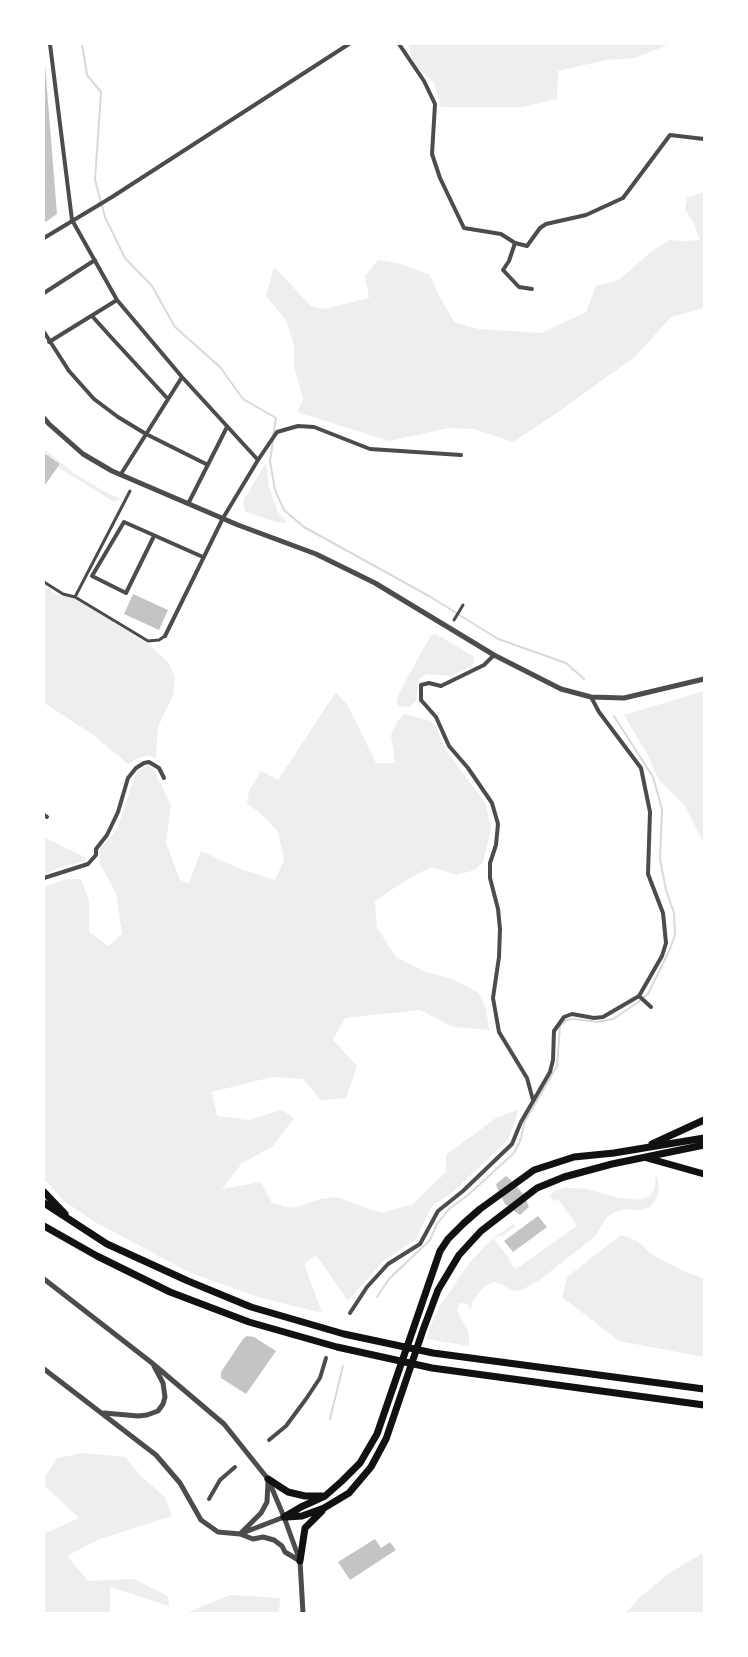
<!DOCTYPE html>
<html>
<head>
<meta charset="utf-8">
<style>
  body { margin:0 }
  #map { position:relative; width:748px; height:1657px; overflow:hidden; background:#fff; font-family:"Open Sans",sans-serif }
  canvas { display:block }
  .frame { position:absolute; inset:0; border:45px solid #fff; pointer-events:none }
</style>
</head>
<body>
<div id="map">
<canvas width="748" height="1657"></canvas>
<div class="frame"></div>
</div>
<script>
const context = document.querySelector('canvas').getContext('2d');
context.lineJoin = 'round';
function fillPath(path, color) { context.fillStyle = color; context.fill(path, 'evenodd'); }
const poly = rows => new Path2D(rows.map(r => 'M' + r).join(''));
function strokePath(path, color, width, dash) { context.strokeStyle = color; context.lineWidth = width; context.lineCap = dash ? 'butt' : 'round'; context.setLineDash(dash || []); context.stroke(path); }
fillPath(poly([
  [408,44,670,44,635,58,606,60,558,71,557,99,522,107,441,107,434,83,414,64],
  [704,192,704,308,671,317,636,356,554,415,513,442,474,429,449,428,389,441,297,412,303,399,294,366,294,345,286,320,266,296,274,267,311,306,324,309,369,298,365,276,378,260,402,264,430,275,438,294,454,322,479,329,541,333,586,312,596,286,619,280,652,251,670,240,683,241,700,240,694,224,685,209,687,198],
  [44,449,75,474,107,493,121,499,114,502,59,468,61,464,46,454],
  [266,463,269,487,278,512,287,523,275,522,245,511,243,501],
  [44,586,58,595,70,597,79,601,151,646,167,661,175,677,173,695,158,727,156,758,147,755,134,760,129,765,92,734,44,703],
  [436,634,473,656,474,662,471,667,451,676,427,674,419,679,416,701,409,707,399,706,396,702,400,691,431,635],
  [704,691,704,843,684,805,659,780,646,752,624,715],
  [336,692,348,706,376,763,395,763,391,735,397,721,405,714,431,721,436,727,446,750,486,804,491,829,483,862,475,870,457,875,431,867,408,879,375,901,377,928,397,958,423,971,452,979,479,993,486,1008,489,1030,453,1027,420,1010,345,1018,333,1040,357,1066,346,1098,321,1100,303,1079,272,1077,212,1092,217,1116,248,1120,282,1110,294,1118,272,1147,242,1163,222,1189,261,1182,272,1203,293,1208,321,1199,337,1197,381,1213,413,1204,446,1172,446,1155,496,1118,519,1109,508,1140,453,1192,432,1206,415,1240,384,1260,348,1301,316,1255,304,1264,322,1313,258,1297,191,1273,95,1222,64,1201,44,1179,44,887,66,879,81,879,89,900,89,932,109,946,122,934,116,893,99,862,100,849,117,829,135,775,148,765,155,773,171,805,166,843,180,880,189,883,201,851,238,868,275,880,284,860,278,832,261,814,247,803,249,791,261,771,278,780],
  [44,837,85,857,85,861,56,869,44,875],
  [656,1174,658,1179,659,1191,655,1201,649,1208,640,1210,626,1209,617,1211,607,1217,595,1236,583,1246,541,1279,522,1290,515,1291,495,1282,486,1285,478,1294,472,1303,471,1310,467,1304,460,1303,457,1310,469,1334,469,1346,427,1339,430,1327,440,1306,470,1262,493,1238,513,1224,515,1227,502,1236,500,1235,494,1239,512,1262,507,1260,516,1269,577,1226,558,1199,554,1201,549,1195,555,1191,564,1188,575,1188,586,1189,619,1198,640,1200,650,1196,655,1188],
  [621,1235,637,1241,653,1255,677,1268,704,1279,704,1357,619,1341,562,1297,567,1277],
  [84,1453,125,1457,142,1477,165,1497,172,1516,100,1539,67,1556,88,1581,134,1579,168,1596,169,1606,110,1587,110,1613,44,1613,44,1530,46,1533,79,1518,44,1485,44,1478,57,1458],
  [701,1554,704,1556,704,1613,626,1613,637,1600,668,1574],
  [230,1595,280,1598,279,1613,186,1613]
]), '#eee');
strokePath(poly([
  [82,44,87,75,101,92,95,180,105,217,125,258,152,286,175,327,220,367,243,399,276,418,273,436],
  [273,441,270,461,275,490,284,510,304,527,429,596,498,639,566,663,584,679],
  [377,1297,389,1279,430,1240,437,1224,449,1209,468,1195,514,1153,521,1139,524,1123,557,1066,560,1026,566,1020,575,1019,597,1022,613,1019,637,1003,648,994,670,949,675,935,674,913,666,890,660,859,662,809,653,777,614,716],
  [330,1419,343,1366]
]), '#d9d9d9', 2);
fillPath(poly([
  [44,64,45,64,57,214,44,223],
  [44,453,60,464,45,485,44,484],
  [133,594,168,610,159,630,124,614],
  [506,1176,513,1182,524,1195,529,1207,520,1215,505,1204,498,1190,496,1184],
  [538,1216,547,1227,513,1252,504,1241],
  [247,1336,254,1337,276,1351,246,1394,221,1378,221,1372,243,1339],
  [375,1539,381,1548,390,1542,396,1550,350,1580,338,1562]
]), '#c4c4c4');
strokePath(poly([
  [44,582,63,594,75,597,148,641,159,640,165,636],
  [75,597,130,491],
  [454,620,463,605]
]), '#4c4c4c', 3);
strokePath(poly([
  [50,44,72,220,117,300,182,377,258,460],
  [399,44,424,81,435,104,432,154,440,178,464,228,501,234,515,243,527,246,540,228,546,224,586,215,623,198,670,135,704,139],
  [44,238,112,197,349,44],
  [515,243,509,261,503,270,519,287,532,289],
  [44,293,95,260],
  [92,316,110,336,168,399],
  [44,332,69,371,94,399,118,417,146,434,208,465],
  [49,342,117,300],
  [121,474,182,377],
  [188,504,227,427],
  [154,536,126,593,92,576,124,522,203,557],
  [165,636,223,518,258,460,277,432,298,426,314,427,370,449,461,455],
  [494,655,484,665,441,686,429,683,421,685,421,700,436,717,449,746,468,768,492,803,498,824,496,845,490,863,490,878,498,909,500,929,499,957,493,998,499,1032,527,1078,533,1100],
  [44,815,47,817],
  [44,878,88,864,96,855,96,849,107,835,118,812,128,778,136,768,144,763,149,762,159,768,164,778],
  [639,996,651,1007],
  [350,1313,367,1287,388,1264,420,1244,438,1211,463,1191,512,1144,521,1122,550,1072,553,1060,554,1031,564,1017,572,1014,594,1018,603,1017,639,996,662,956,666,943,663,913,648,874,650,812,641,768,599,712,591,697],
  [269,1440,286,1426,306,1399,320,1378,326,1358],
  [209,1499,220,1480,235,1467]
]), '#4c4c4c', 4);
strokePath(poly([
  [44,418,49,424,83,454,112,471,238,525,316,554,375,583,494,655,561,689,591,697,624,698,704,679],
  [44,1279,152,1363,224,1424,268,1479,284,1517,300,1561,303,1613],
  [44,1369,156,1455,180,1483,201,1520,218,1532,240,1534,284,1517],
  [104,1413,138,1416,147,1415,158,1411,163,1404,165,1397,163,1383,154,1366],
  [268,1482,267,1502,261,1513,240,1534,253,1539,263,1537,274,1540,282,1546,285,1552,300,1561]
]), '#4c4c4c', 5);
strokePath(poly([
  [652,1144,704,1120],
  [647,1158,704,1174],
  [44,1192,65,1214],
  [44,1203,107,1244,188,1281,251,1307,344,1334,433,1353,704,1389],
  [44,1226,97,1256,170,1292,249,1322,337,1347,432,1368,704,1405],
  [268,1479,288,1492,305,1496,322,1496],
  [284,1517,301,1507,325,1496,342,1481,360,1463,377,1434,440,1251,448,1239,464,1223,480,1209,534,1170,574,1157,614,1153,704,1138],
  [287,1517,302,1516,324,1508,349,1493,371,1467,386,1439,423,1330,438,1290,459,1255,481,1231,537,1188,564,1177,612,1164,704,1145],
  [300,1561,305,1528,322,1511]
]), '#111', 7);
</script>
</body>
</html>
